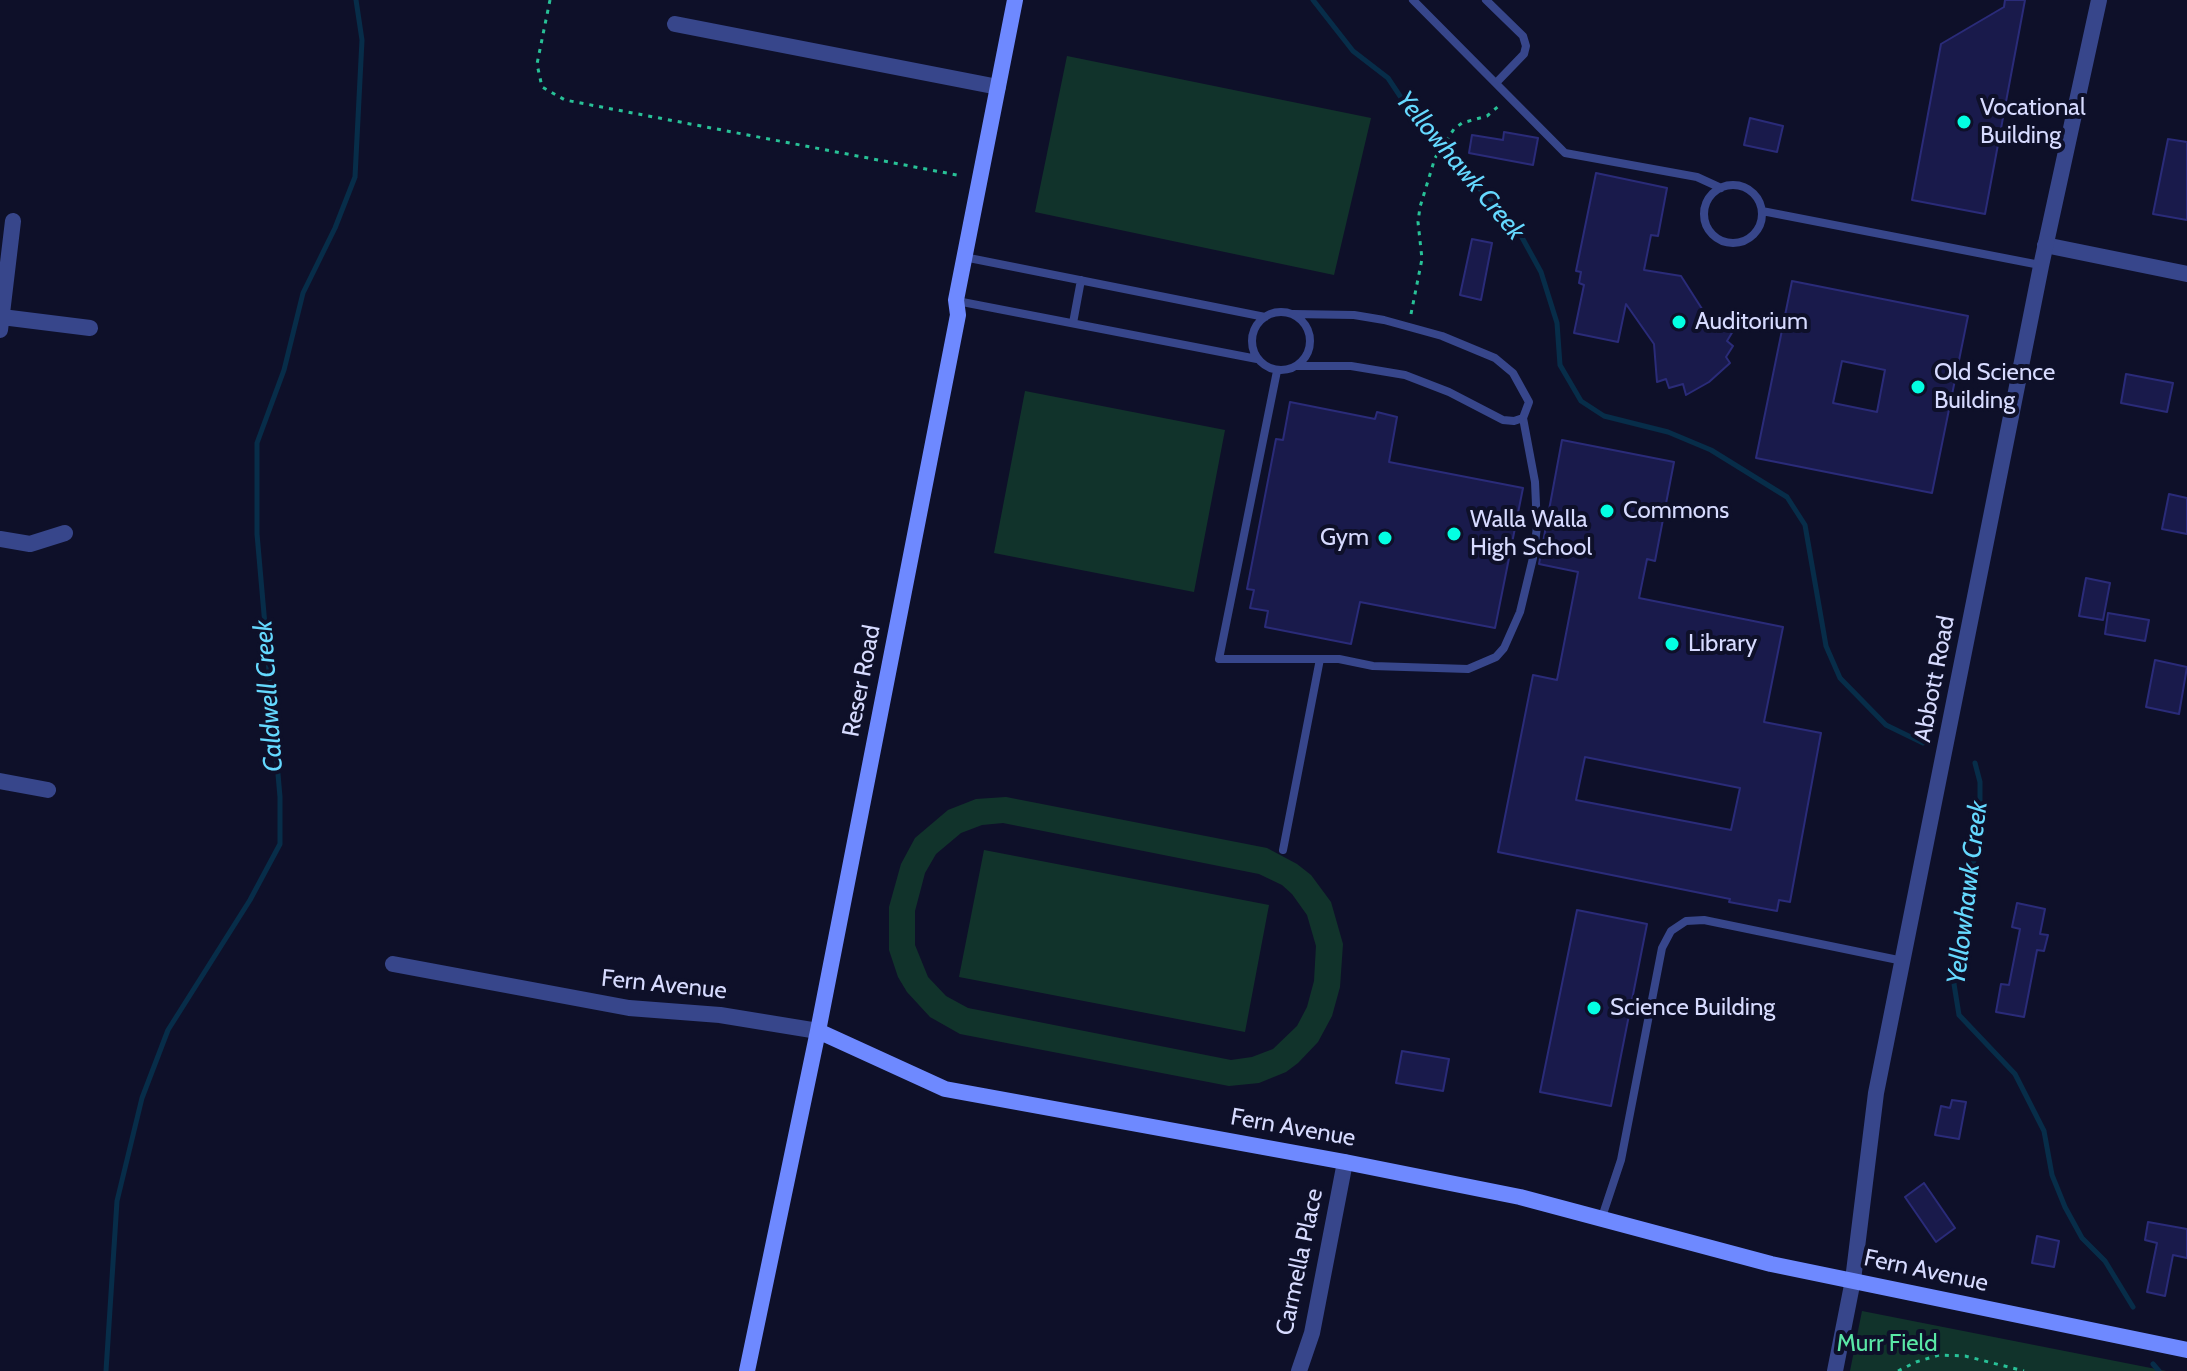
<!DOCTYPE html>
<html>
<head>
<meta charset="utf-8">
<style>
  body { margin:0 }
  canvas { display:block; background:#0e1029 }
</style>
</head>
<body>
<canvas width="2187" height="1371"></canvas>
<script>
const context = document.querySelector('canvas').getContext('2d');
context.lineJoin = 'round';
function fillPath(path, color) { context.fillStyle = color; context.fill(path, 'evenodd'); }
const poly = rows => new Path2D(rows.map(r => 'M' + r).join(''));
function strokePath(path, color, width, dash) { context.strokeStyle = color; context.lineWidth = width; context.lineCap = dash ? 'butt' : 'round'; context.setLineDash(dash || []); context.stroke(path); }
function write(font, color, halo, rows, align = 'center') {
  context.font = font + ' Cabin,sans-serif'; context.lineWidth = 8; context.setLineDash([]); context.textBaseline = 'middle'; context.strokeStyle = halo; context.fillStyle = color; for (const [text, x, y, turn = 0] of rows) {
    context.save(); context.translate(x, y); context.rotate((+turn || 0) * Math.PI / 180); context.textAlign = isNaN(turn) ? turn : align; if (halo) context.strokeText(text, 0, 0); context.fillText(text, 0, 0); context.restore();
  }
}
fillPath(poly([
  [1067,56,1371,118,1334,275,1035,212],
  [1025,391,1225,430,1194,592,994,553],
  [1006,797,1267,848,1297,864,1311,875,1331,902,1343,944,1340,987,1332,1016,1318,1042,1298,1063,1286,1072,1259,1083,1229,1086,960,1034,930,1017,907,992,898,977,889,950,889,907,901,864,915,838,948,810,976,799],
  [1003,823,1259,874,1282,885,1292,894,1307,915,1316,946,1314,981,1307,1007,1297,1026,1273,1049,1252,1057,1231,1060,968,1008,946,996,928,977,915,945,915,911,925,873,936,854,961,833,982,825],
  [984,850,1269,905,1245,1032,959,977],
  [1862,1311,2166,1371,1850,1371]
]), '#11332b');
strokePath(poly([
  [1313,0,1353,51,1388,78,1416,120,1461,171,1513,221,1541,272,1557,323,1560,365,1581,401,1604,416,1668,432,1711,450,1787,497,1805,525,1826,646,1840,678,1886,725,1923,743],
  [1975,763,1980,782,1980,840,1967,884,1960,931,1954,984,1959,1015,2015,1074,2044,1131,2052,1175,2065,1207,2082,1238,2105,1261,2133,1307],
  [2153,1364,2159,1371],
  [106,1371,117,1201,142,1098,168,1030,250,900,280,844,280,797,257,534,257,443,284,370,303,293,335,228,355,177,362,40,356,0]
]), '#072d49', 5);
const building = poly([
  [2005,0,2025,0,1985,214,1912,200,1941,44,2004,7,2005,0],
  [1750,118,1783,126,1777,152,1744,145,1750,118],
  [1504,132,1538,138,1533,165,1469,153,1472,135,1503,140,1504,132],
  [2168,139,2187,142,2187,220,2153,214,2168,139],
  [1596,173,1667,188,1658,236,1651,235,1644,270,1681,276,1704,312,1733,331,1727,341,1733,346,1726,357,1730,363,1709,382,1686,395,1683,384,1669,388,1666,379,1657,382,1654,344,1626,304,1618,342,1574,333,1584,285,1579,283,1581,272,1576,271,1596,173],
  [1472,239,1492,243,1481,300,1460,295,1472,239],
  [1792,281,1968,316,1932,493,1756,458,1792,281],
  [1842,361,1885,370,1877,412,1833,403,1842,361],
  [2126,374,2173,383,2167,412,2121,403,2126,374],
  [1290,402,1375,419,1377,412,1397,417,1389,462,1523,488,1495,628,1360,602,1351,644,1265,627,1268,611,1250,608,1254,590,1247,589,1276,439,1283,440,1290,402],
  [1562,440,1674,462,1655,561,1647,559,1639,598,1783,627,1764,722,1821,733,1790,902,1779,900,1777,911,1729,902,1730,899,1498,852,1533,675,1557,680,1578,572,1539,564,1562,440],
  [1585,757,1740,788,1731,830,1576,800,1585,757],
  [2169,494,2187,498,2187,534,2162,529,2169,494],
  [2086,578,2110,583,2103,620,2079,616,2086,578],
  [2108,613,2149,620,2145,641,2105,634,2108,613],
  [2155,660,2187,667,2179,714,2146,707,2155,660],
  [2017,903,2045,909,2040,934,2048,935,2044,951,2037,950,2024,1017,1996,1012,2001,984,2009,985,2020,929,2012,927,2017,903],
  [1577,910,1647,924,1611,1106,1540,1092,1577,910],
  [1402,1051,1449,1059,1443,1091,1396,1083,1402,1051],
  [1952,1100,1966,1102,1959,1139,1935,1135,1941,1106,1950,1108,1952,1100],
  [1924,1183,1955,1228,1936,1242,1905,1197,1924,1183],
  [2148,1222,2187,1229,2187,1258,2173,1255,2165,1296,2147,1292,2157,1243,2145,1240,2148,1222],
  [2037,1236,2059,1241,2054,1267,2032,1263,2037,1236]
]);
fillPath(building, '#191a4b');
strokePath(building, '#2a2b79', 2);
strokePath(poly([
  [550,0,537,64,542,87,565,100,962,176],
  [1411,314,1422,259,1418,222,1420,207,1435,158,1454,129,1462,123,1487,116,1501,104],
  [1898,1371,1916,1362,1939,1355,1965,1356,2024,1371]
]), '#28c197', 3, [4, 6]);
strokePath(poly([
  [1413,0,1565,153,1697,177,1721,188],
  [1486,0,1523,36,1526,46,1524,54,1496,83],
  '1704 214a29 29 0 1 1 58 0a29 29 0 1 1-58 0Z',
  [1762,211,2040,265],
  [964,257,1265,317],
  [957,301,1257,359],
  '1252 341a29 29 0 1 1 58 0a29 29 0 1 1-58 0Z',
  [1293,314,1354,315,1384,320,1442,336,1495,358,1513,373,1529,402,1523,418,1514,421,1503,420,1449,392,1405,375,1351,366,1296,366],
  [1073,323,1081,280],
  [1277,371,1219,659,1339,659,1373,666,1468,669,1496,657,1504,648,1520,612,1533,558,1537,527,1535,482,1523,418],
  [1283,850,1320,659],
  [1602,1217,1621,1160,1662,948,1671,931,1686,921,1704,920,1903,961]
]), '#37468b', 8);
strokePath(poly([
  [675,24,998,87],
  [2045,245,2187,274],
  [2,317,90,328],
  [0,330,13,221],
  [0,539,30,544,65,533],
  [0,781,48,790],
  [393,964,629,1008,720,1015,818,1031],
  [1299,1371,1312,1333,1345,1162],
  [1835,1371,1853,1280]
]), '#37468b', 16);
strokePath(poly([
  [1853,1280,1876,1093,2041,266,2099,0]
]), '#37468b', 16);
strokePath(poly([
  [818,1031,945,1089,1345,1162,1520,1197,1771,1264,2187,1350],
  [747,1371,818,1031,958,315,956,300,1015,0]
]), '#6e89ff', 16);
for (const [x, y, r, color] of [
  [1964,122,8,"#03ffe2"],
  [1679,322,8,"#03ffe2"],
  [1918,387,8,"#03ffe2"],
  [1607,511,8,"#03ffe2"],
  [1454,534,8,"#03ffe2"],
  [1385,538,8,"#03ffe2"],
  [1672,644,8,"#03ffe2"],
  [1594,1008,8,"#03ffe2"]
]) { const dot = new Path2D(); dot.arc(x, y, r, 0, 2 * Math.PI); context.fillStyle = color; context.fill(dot); strokePath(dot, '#0e1029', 3); }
write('24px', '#d7dbff', '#0e1029', [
  ["Vocational",1980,108],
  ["Building",1980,136],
  ["Auditorium",1695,322],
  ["Old Science",1934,373],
  ["Building",1934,401],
  ["Commons",1623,511],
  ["Walla Walla",1470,520],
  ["High School",1470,548],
  ["Gym",1369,538,"right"],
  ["Library",1688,644],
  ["Science Building",1610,1008]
], 'left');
write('24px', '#d7dbff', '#0e1029', [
  ["Abbott Road",1935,679,-79],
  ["Reser Road",862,681,-79],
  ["Fern Avenue",664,985,6],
  ["Fern Avenue",1293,1128,10],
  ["Carmella Place",1300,1262,-78],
  ["Fern Avenue",1926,1271,12]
]);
write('24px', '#5ae7a6', '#0e1029', [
  ["Murr Field",1887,1344]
]);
write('italic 26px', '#65d9ff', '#0e1029', [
  ["Yellowhawk Creek",1460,166,50],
  ["Caldwell Creek",269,696,-94],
  ["Yellowhawk Creek",1968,893,-83]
]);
</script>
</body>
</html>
